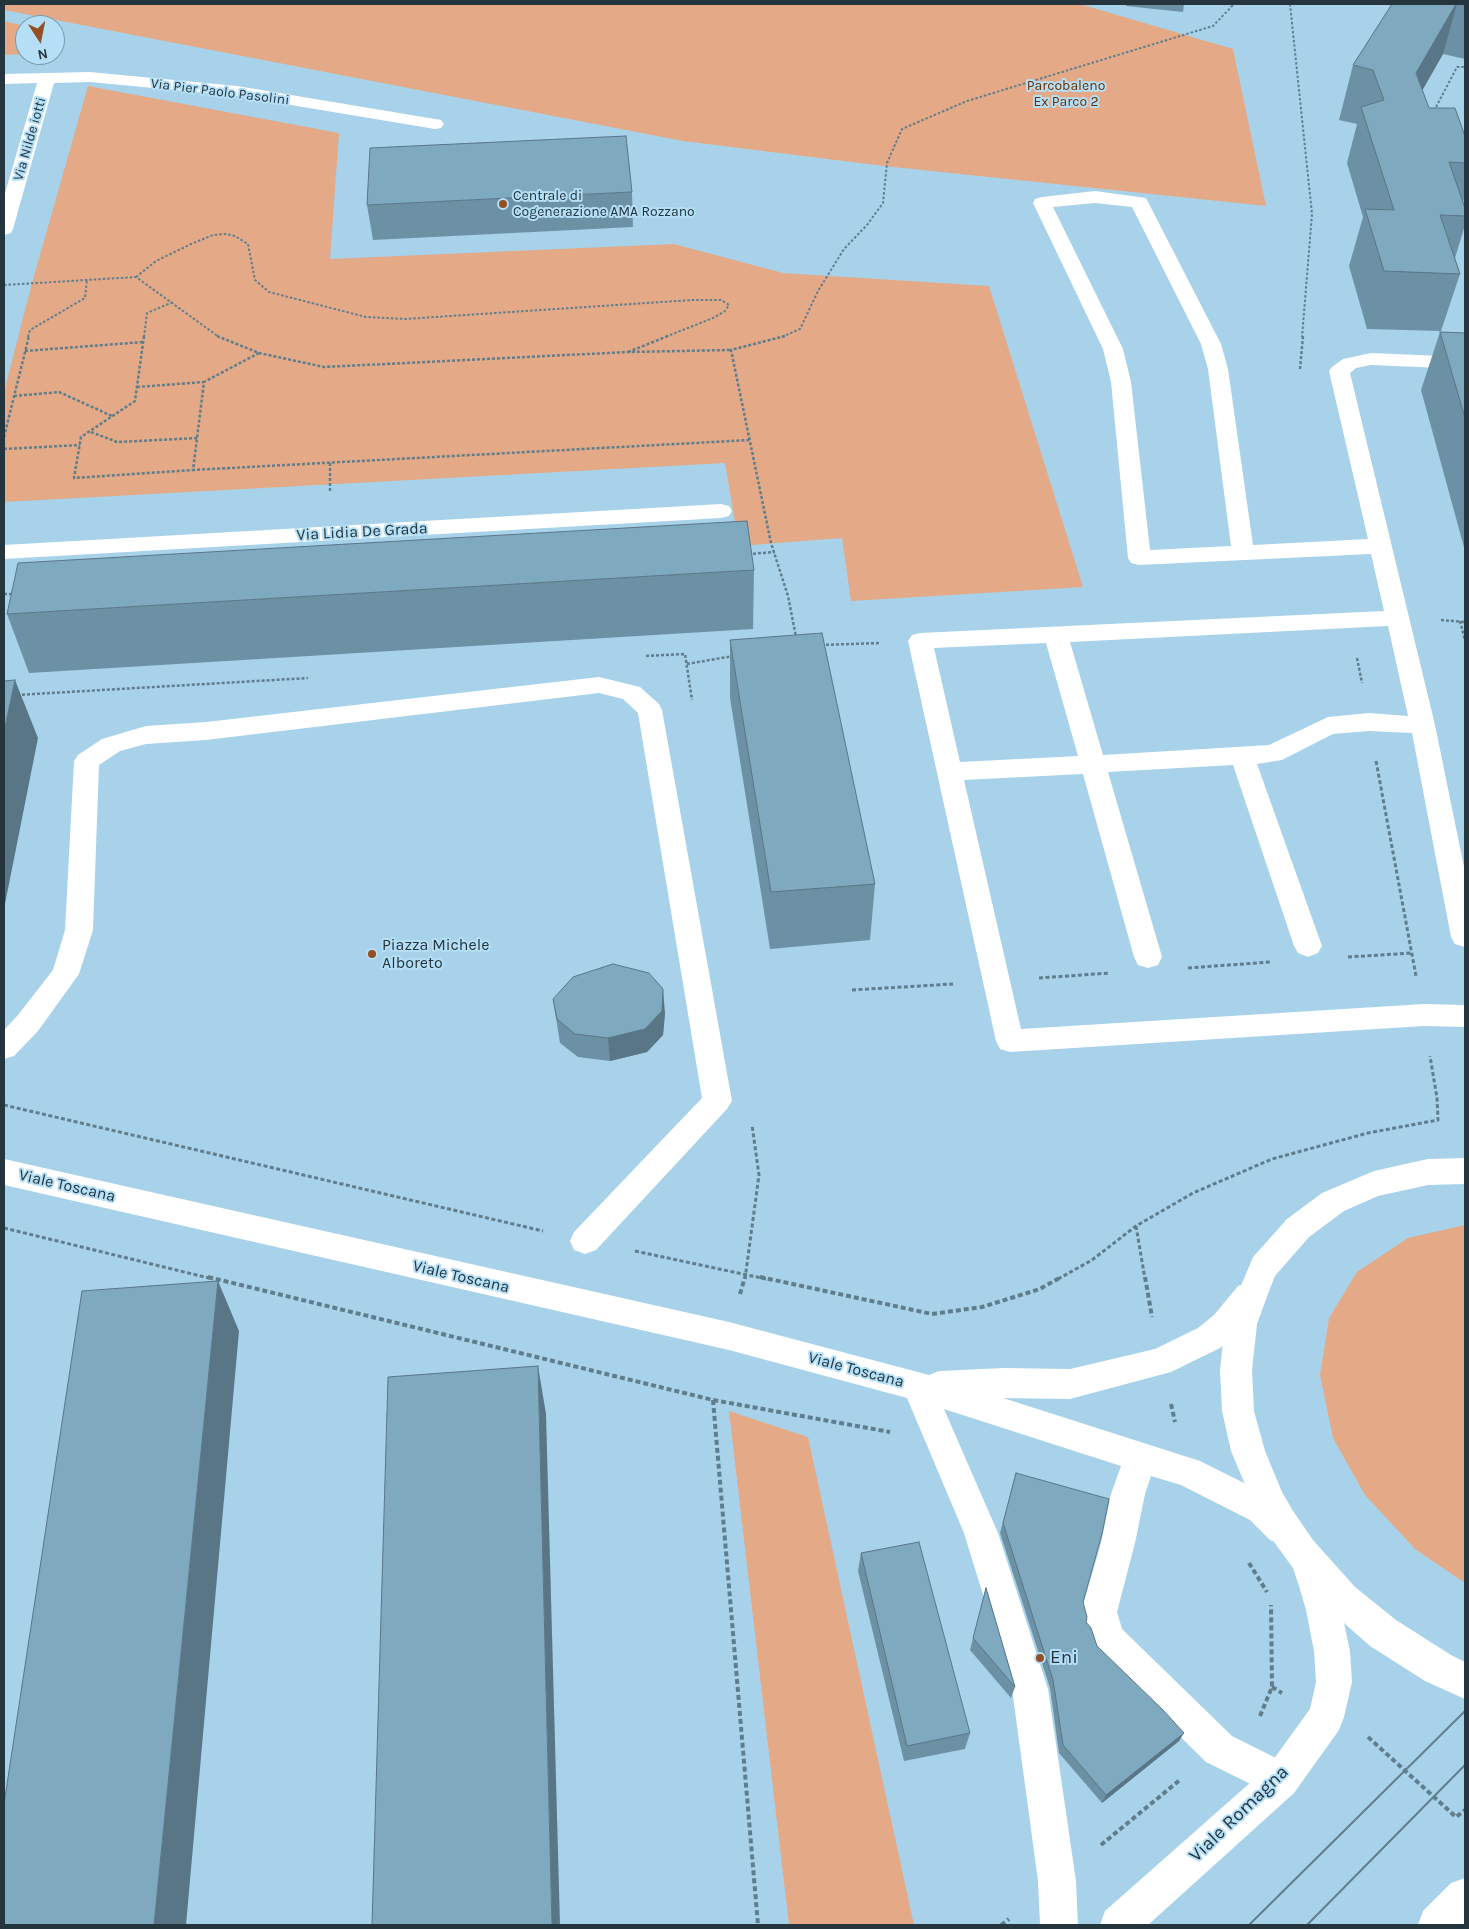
<!DOCTYPE html>
<html>
<head>
<meta charset="utf-8">
<style>
  body { margin:0 }
  #map { position:relative; width:1469px; height:1929px; overflow:hidden; background:#a7d2e9; font-family:Karla,sans-serif }
  canvas { display:block }
  .frame { position:absolute; inset:0; border:5px solid #24353e; pointer-events:none }
  .north { position:absolute; left:15px; top:15px; width:50px; height:50px; box-sizing:border-box; background:#b4dff6; border:1px solid #7a9bac; border-radius:50%; rotate:169deg; font-size:14px; font-weight:700; line-height:20px; text-align:center; color:#24353e }
  .north::after { content:''; display:block; margin:auto; width:18px; height:22px; background:#945023; clip-path:polygon(50% 0,100% 100%,50% 72%,0 100%) }
</style>
</head>
<body>
<div id="map">
<canvas width="1469" height="1929"></canvas>
<div class="frame"></div>
<div class="north">N</div>
</div>
<script>
const context = document.querySelector('canvas').getContext('2d');
context.lineJoin = 'round';
function fillPath(path, color) { context.fillStyle = color; context.fill(path, 'evenodd'); }
const poly = rows => new Path2D(rows.map(r => 'M' + r).join(''));
function strokePath(path, color, width, dash) { context.strokeStyle = color; context.lineWidth = width; context.lineCap = dash ? 'butt' : 'round'; context.setLineDash(dash || []); context.stroke(path); }
function write(font, color, halo, rows, align = 'center') {
  context.font = font + ' Karla,sans-serif'; context.lineWidth = 4; context.setLineDash([]); context.textBaseline = 'middle'; context.strokeStyle = halo; context.fillStyle = color; for (const [text, x, y, turn = 0] of rows) {
    context.save(); context.translate(x, y); context.rotate((+turn || 0) * Math.PI / 180); context.textAlign = isNaN(turn) ? turn : align; if (halo) context.strokeText(text, 0, 0); context.fillText(text, 0, 0); context.restore();
  }
}
fillPath(poly([
  [4,4,1080,4,1233,49,1266,206,884,166,683,141,4,10],
  [4,21,25,26,25,54,4,55],
  [88,86,339,133,330,259,674,244,783,273,989,286,1083,587,851,601,842,538,739,546,725,463,4,502,4,392,32,283],
  [1465,1225,1465,1583,1415,1549,1365,1495,1333,1438,1320,1375,1329,1318,1357,1272,1408,1238],
  [729,1411,808,1437,914,1925,789,1925]
]), '#e4aa88');
strokePath(poly([
  [1290,4,1312,214,1302,337],
  [1434,111,1457,67,1465,67],
  [136,277,156,261,191,244,213,235,226,234,235,236,248,244,255,280,269,292,366,317,405,319,692,300,721,300,729,305,725,311,713,318,665,337],
  [4,285,136,277,219,337],
  [28,337,30,330,85,298,87,280],
  [144,337,147,313,173,302],
  [782,337,800,329,818,291,844,249,867,225,883,203,887,163,902,129,967,101,1213,26,1234,4]
]), '#607d8c', 2, [2.5, 2]);
strokePath(poly([
  [144,336,135,401,81,437,74,478,193,470],
  [217,336,259,353,324,367,628,352,731,350],
  [785,336,731,350,771,543,788,596,796,637],
  [25,351,143,342],
  [628,352,668,336],
  [259,353,204,382,193,470,750,440],
  [1300,369,1303,336],
  [137,387,204,382],
  [14,396,59,392,112,416],
  [91,432,117,442,197,438],
  [4,437,29,336],
  [4,449,80,445],
  [330,463,330,491],
  [748,554,775,552],
  [4,594,16,594],
  [1441,620,1465,622],
  [1460,621,1465,640],
  [821,645,880,643],
  [646,656,685,654,692,700],
  [1357,658,1362,683],
  [687,664,733,656],
  [17,695,308,678]
]), '#607d8c', 2.5, [3, 2]);
strokePath(poly([
  [1376,761,1416,976],
  [1348,957,1412,953],
  [1188,968,1270,962],
  [1039,978,1110,973],
  [852,990,953,984],
  [4,1105,543,1231],
  [1136,1226,1145,1279],
  [4,1228,213,1279],
  [635,1251,766,1279],
  [745,1279,759,1175,752,1125],
  [1058,1279,1092,1260,1136,1226,1193,1193,1272,1159,1368,1133,1438,1120,1437,1098,1430,1056]
]), '#607d8c', 3, [4, 2.5]);
strokePath(poly([
  [208,1277,713,1400,890,1432],
  [760,1277,932,1314,982,1307,1040,1289,1061,1277],
  [1145,1277,1152,1317],
  [740,1294,745,1277],
  [713,1400,758,1925],
  [1171,1404,1175,1422],
  [1249,1563,1267,1592],
  [1272,1687,1282,1693],
  [1260,1716,1272,1687,1271,1605],
  [1368,1737,1456,1817,1465,1810],
  [1101,1845,1181,1779],
  [1001,1925,1009,1919]
]), '#607d8c', 4, [5, 3]);
fillPath(poly([
  [90,72,237,86,441,120,444,124,441,128,435,129,237,96,90,82,54,83,13,229,11,233,4,235,4,197,37,83,4,84,4,74,90,72],
  [1095,191,1146,198,1221,344,1228,369,1253,545,1368,539,1329,371,1332,367,1343,359,1371,353,1465,357,1465,369,1371,365,1356,368,1350,373,1435,725,1465,872,1465,947,1455,944,1451,937,1412,733,1369,731,1333,734,1282,760,1257,764,1322,946,1318,953,1308,957,1298,953,1294,946,1233,765,1108,772,1162,957,1158,965,1148,968,1138,965,1134,957,1083,774,964,780,1021,1029,1424,1004,1465,1005,1465,1027,1424,1026,1010,1052,1000,1049,996,1041,908,641,912,635,920,633,1384,611,1371,554,1139,565,1131,563,1128,558,1111,382,1103,349,1033,203,1035,199,1042,197,1095,191],
  [1095,203,1132,207,1201,344,1208,369,1231,546,1150,550,1131,382,1123,349,1053,207,1095,203],
  [1388,626,1408,716,1369,713,1328,717,1269,745,1103,755,1070,642,1388,626],
  [1046,643,1078,756,960,762,934,648,1046,643],
  [721,504,729,506,732,511,729,516,721,518,4,559,4,545,721,504],
  [599,677,640,687,659,704,662,710,732,1101,727,1109,596,1250,585,1254,574,1250,570,1241,574,1232,702,1098,638,713,623,699,599,693,206,740,146,744,120,751,99,765,93,930,79,974,38,1031,14,1056,4,1059,4,1030,18,1015,53,970,65,930,74,761,78,755,102,739,146,726,206,722,599,677],
  [4,1159,729,1322,929,1375,939,1371,1004,1368,1070,1369,1155,1349,1198,1328,1214,1315,1238,1286,1249,1282,1260,1286,1265,1296,1260,1306,1236,1335,1220,1348,1171,1372,1070,1399,1003,1398,1200,1461,1274,1498,1294,1516,1299,1528,1294,1540,1282,1544,1270,1540,1250,1520,1181,1485,1151,1476,1145,1494,1135,1543,1117,1612,1122,1629,1232,1736,1294,1767,1300,1780,1294,1793,1281,1799,1206,1762,1095,1653,1081,1612,1101,1543,1111,1494,1121,1466,944,1409,998,1533,1048,1689,1076,1881,1078,1925,1040,1925,1038,1881,1012,1689,964,1533,907,1398,729,1350,4,1185,4,1159]
]), '#fff');
fillPath(poly([
  [1465,1158,1465,1184,1428,1185,1378,1196,1344,1211,1309,1237,1275,1276,1269,1291,1257,1324,1252,1370,1254,1411,1265,1451,1282,1492,1293,1511,1313,1540,1355,1587,1396,1620,1451,1655,1465,1662,1465,1699,1425,1681,1370,1646,1344,1623,1350,1651,1352,1682,1344,1717,1339,1730,1294,1793,1148,1925,1100,1925,1105,1911,1268,1767,1310,1709,1316,1682,1314,1651,1306,1610,1299,1586,1293,1568,1269,1535,1257,1513,1231,1451,1222,1411,1220,1370,1225,1324,1253,1257,1287,1219,1322,1193,1374,1171,1428,1159,1465,1158],
  [1465,1878,1464,1925,1418,1925,1423,1911,1451,1883,1465,1878]
]), '#fff');
strokePath(poly([
  [1249,1925,1465,1711],
  [1307,1925,1465,1765]
]), '#617e8d', 2);
fillPath(poly([
  [1126,4,1184,4,1183,12,1126,6],
  [1392,4,1465,4,1465,59,1443,54,1422,90,1429,108,1465,136,1465,195,1463,202,1465,208,1465,225,1455,258,1460,274,1441,331,1367,329,1349,266,1363,217,1347,163,1357,124,1339,120,1353,65],
  [632,192,633,227,373,240,367,205],
  [1440,332,1465,333,1465,551,1421,390],
  [754,570,753,629,29,673,7,614],
  [730,640,875,884,870,940,770,949,730,698],
  [553,999,665,1013,663,1035,647,1052,610,1061,578,1057,560,1043],
  [1016,1473,1083,1602,1086,1622,1097,1646,1179,1741,1102,1803,1059,1753,1050,1688,1000,1533],
  [861,1553,970,1733,965,1749,904,1761,858,1571],
  [986,1588,1015,1687,1011,1698,970,1650]
]), '#6d91a4');
fillPath(poly([
  [1456,4,1457,4,1443,54,1401,128,1416,73],
  [15,680,38,738,4,909,4,732],
  [663,989,665,1013,663,1035,647,1052,610,1061,608,1038],
  [218,1281,239,1331,186,1925,154,1925],
  [538,1366,546,1414,560,1925,552,1925],
  [1184,1733,1179,1741,1102,1803,1106,1795]
]), '#597686');
const building = poly([
  [1392,4,1456,4,1416,73,1429,108,1455,108,1465,136,1465,163,1449,162,1465,208,1465,216,1440,215,1460,274,1384,271,1365,209,1394,210,1361,107,1384,100,1373,70,1353,65,1392,4],
  [626,136,632,192,367,205,370,148,626,136],
  [1440,332,1465,333,1465,418,1440,332],
  [747,521,754,570,7,614,18,563,747,521],
  [822,633,875,884,771,892,730,640,822,633],
  [15,680,4,732,4,681,15,680],
  [613,964,649,973,663,989,662,1011,645,1029,608,1038,575,1034,557,1019,553,999,573,977,613,964],
  [218,1281,154,1925,4,1925,4,1804,82,1291,218,1281],
  [538,1366,552,1925,372,1925,388,1377,538,1366],
  [1016,1473,1109,1499,1102,1534,1083,1602,1087,1617,1086,1622,1091,1628,1097,1646,1163,1710,1184,1733,1106,1795,1063,1745,1053,1680,1003,1523,1016,1473],
  [919,1542,970,1733,907,1746,861,1553,919,1542],
  [986,1588,1015,1687,973,1638,986,1588]
]);
fillPath(building, '#7fa9bf');
strokePath(building, '#597686', 1);
for (const [x, y, r, color] of [
  [503,204,5,"#945023"],
  [372,954,5,"#945023"],
  [1040,1658,5,"#945023"]
]) { const dot = new Path2D(); dot.arc(x, y, r, 0, 2 * Math.PI); context.fillStyle = color; context.fill(dot); strokePath(dot, '#b4dff6', 2); }
write('14px', '#6a2f00', '#b4dff6', [
  ["Parcobaleno",1066,86],
  ["Ex Parco 2",1066,102]
]);
write('14px', '#24353e', '#b4dff6', [
  ["Via Pier Paolo Pasolini",220,92,7],
  ["Via Nilde iotti",30,139,-74]
]);
write('14px', '#24353e', '#b4dff6', [
  ["Centrale di",513,196],
  ["Cogenerazione AMA Rozzano",513,212]
], 'left');
write('16px', '#24353e', '#b4dff6', [
  ["Via Lidia De Grada",362,532,-3],
  ["Viale Toscana",67,1186,13],
  ["Viale Toscana",461,1277,13],
  ["Viale Toscana",856,1370,15]
]);
write('16px', '#24353e', '#b4dff6', [
  ["Piazza Michele",382,945],
  ["Alboreto",382,963]
], 'left');
write('19px', '#24353e', '#b4dff6', [
  ["Eni",1050,1658]
], 'left');
write('19px', '#24353e', '#b4dff6', [
  ["Viale Romagna",1239,1814,-44]
]);
</script>
</body>
</html>
